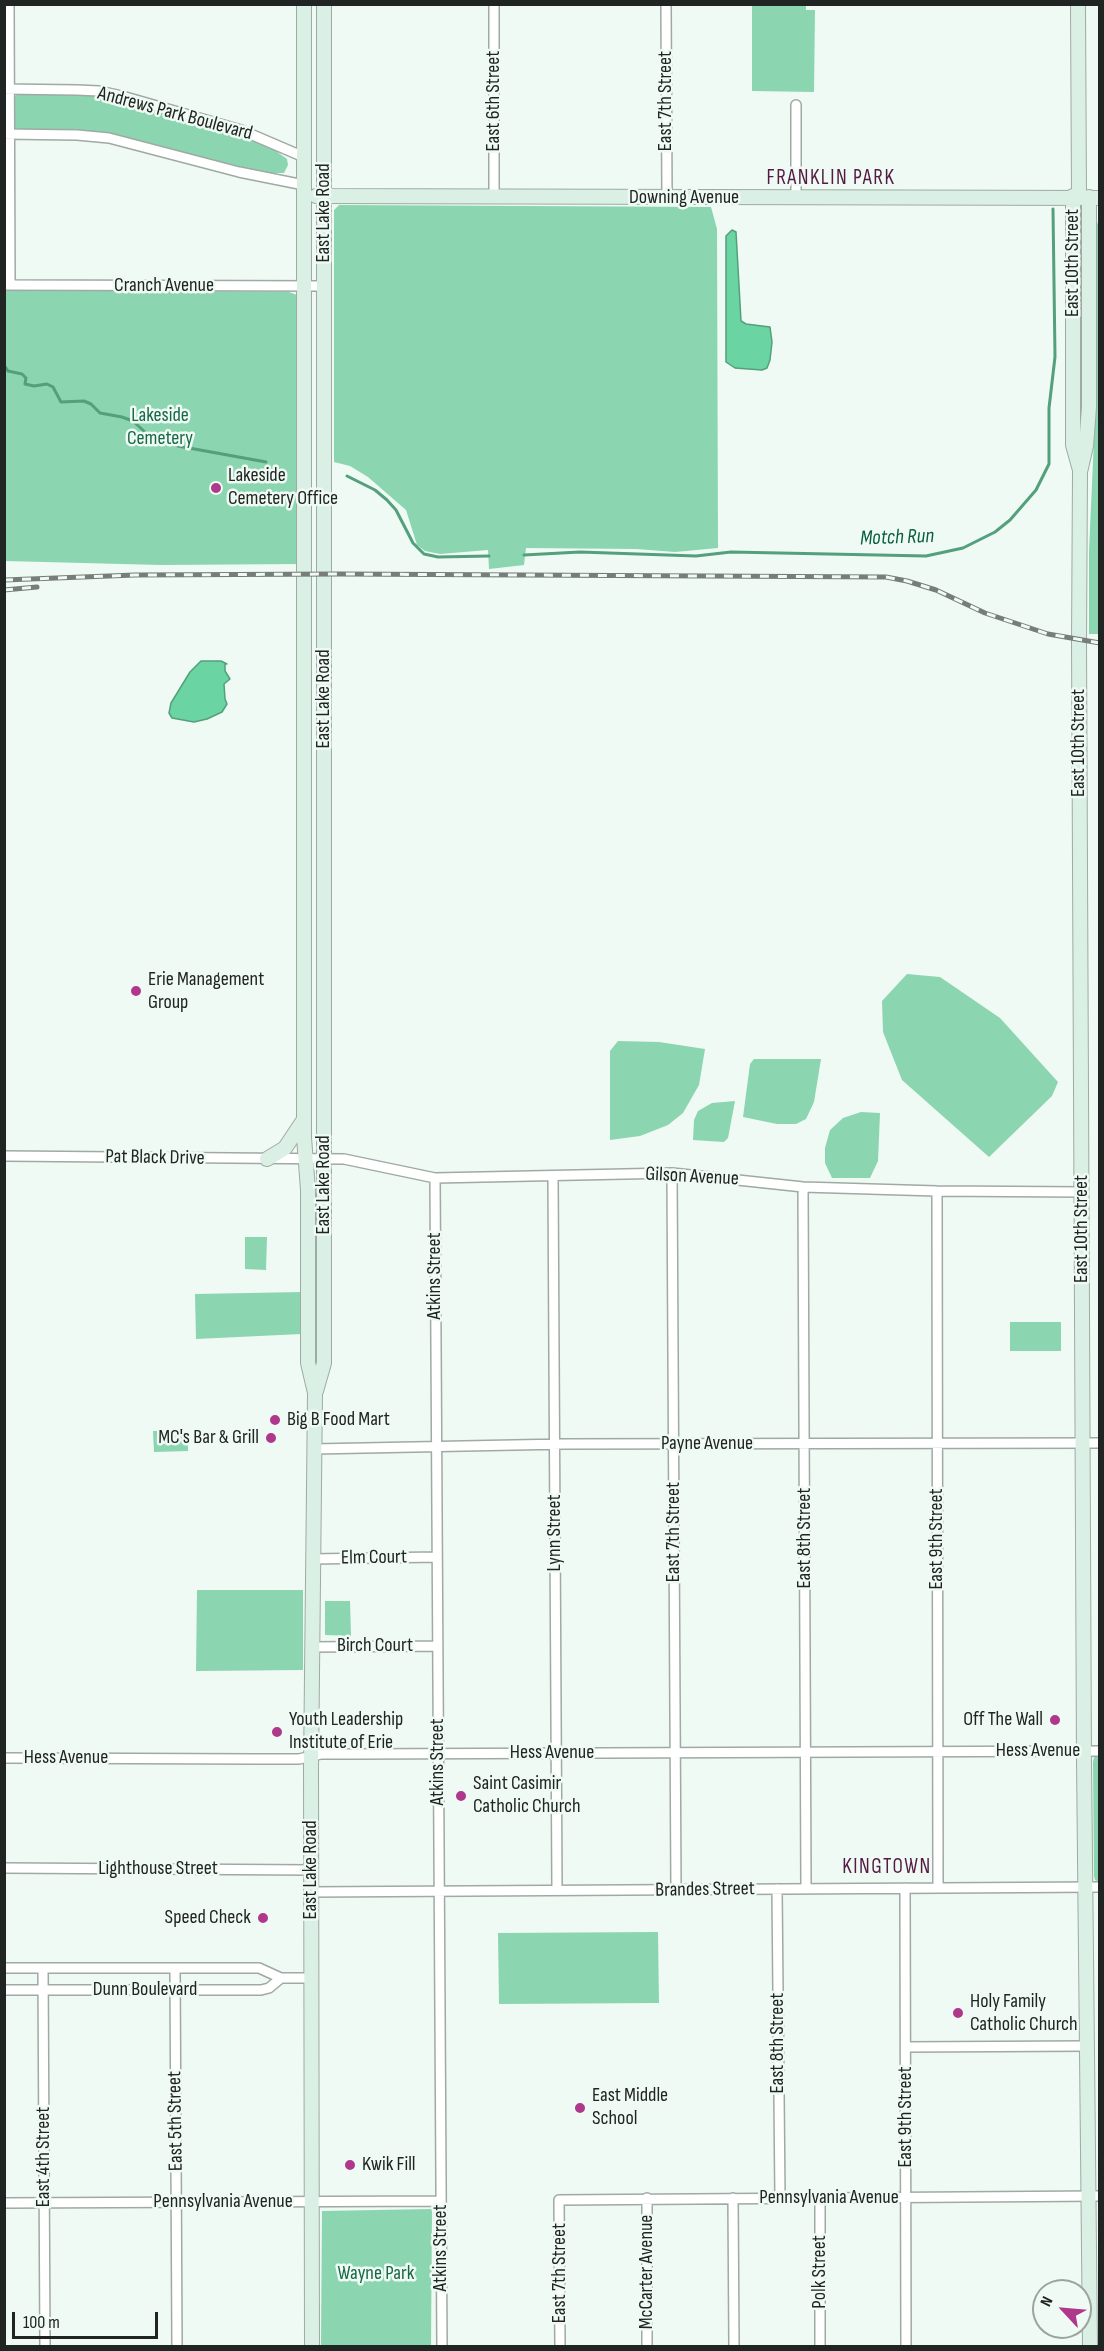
<!DOCTYPE html>
<html>
<head>
<meta charset="utf-8">
<style>
  body { margin:0 }
  #map { position:relative; width:1104px; height:2351px; overflow:hidden; background:#eefaf3; font-family:"Sofia Sans Condensed",sans-serif }
  canvas { display:block }
  .frame { position:absolute; inset:0; border:6px solid #202422; pointer-events:none }
  .north { position:absolute; left:1032px; top:2279px; width:60px; height:60px; box-sizing:border-box; background:#eefaf3; border:2px solid #9ca49f; border-radius:50%; rotate:296deg; font-size:16px; font-weight:700; line-height:24px; text-align:center; color:#202422 }
  .north::after { content:''; display:block; margin:auto; width:21px; height:27px; background:#af378c; clip-path:polygon(50% 0,100% 100%,50% 72%,0 100%) }
  .scale { position:absolute; left:12px; top:2312px; width:146px; height:27px; box-sizing:border-box; border:3px solid #202422; border-top:0; padding-left:8px; font-size:18px; line-height:21px; white-space:nowrap; color:#202422; -webkit-text-stroke:4px #eefaf3; paint-order:stroke }
</style>
</head>
<body>
<div id="map">
<canvas width="1104" height="2351"></canvas>
<div class="frame"></div>
<div class="north">N</div>
<div class="scale">100 m</div>
</div>
<script>
const context = document.querySelector('canvas').getContext('2d');
context.lineJoin = 'round';
function fillPath(path, color) { context.fillStyle = color; context.fill(path, 'evenodd'); }
const poly = rows => new Path2D(rows.map(r => 'M' + r).join(''));
function strokePath(path, color, width, dash) { context.strokeStyle = color; context.lineWidth = width; context.lineCap = dash ? 'butt' : 'round'; context.setLineDash(dash || []); context.stroke(path); }
function write(font, color, halo, rows, align = 'center') {
  context.font = font + ' "Sofia Sans Condensed",sans-serif'; context.lineWidth = 5; context.setLineDash([]); context.textBaseline = 'middle'; context.strokeStyle = halo; context.fillStyle = color; for (const [text, x, y, turn = 0] of rows) {
    context.save(); context.translate(x, y); context.rotate((+turn || 0) * Math.PI / 180); context.textAlign = isNaN(turn) ? turn : align; if (halo) context.strokeText(text, 0, 0); context.fillText(text, 0, 0); context.restore();
  }
}
fillPath(poly([
  [752,5,806,5,806,10,815,10,814,92,752,91],
  [75,92,110,97,259,139,287,159,288,165,284,173,266,173,100,132,15,129,14,97,19,93],
  [339,205,711,207,717,229,718,548,675,552,636,549,526,548,524,565,489,569,488,550,440,554,425,551,417,545,406,510,368,477,350,466,334,462,334,210],
  [1099,219,1100,634,1089,634,1089,551,1095,417,1095,230],
  [5,289,289,292,297,295,299,564,161,565,5,561],
  [907,974,940,977,1000,1018,1058,1082,1052,1096,989,1157,902,1080,883,1032,882,1001],
  [618,1041,659,1042,705,1049,699,1085,683,1113,668,1125,640,1136,610,1140,610,1051],
  [754,1059,821,1059,814,1102,806,1119,796,1124,777,1124,743,1117,750,1064],
  [735,1101,728,1138,724,1142,693,1140,694,1120,698,1111,712,1103],
  [861,1112,880,1113,878,1161,870,1178,832,1178,825,1163,825,1148,830,1130,843,1118],
  [245,1237,267,1237,266,1270,245,1269],
  [302,1292,301,1334,196,1339,195,1294],
  [1010,1322,1061,1322,1061,1351,1010,1351],
  [153,1431,188,1431,188,1451,154,1452],
  [197,1590,303,1590,303,1670,196,1671],
  [325,1601,350,1601,351,1636,325,1635],
  [1099,1756,1100,1882,1099,1882,1095,1880,1094,1876,1093,1762,1094,1757],
  [658,1932,659,2003,499,2004,498,1933],
  [432,2209,431,2346,321,2346,322,2211]
]), '#8bd5b0');
const water = poly([
  [732,230,736,232,741,321,746,324,770,327,772,342,770,360,767,368,762,370,735,368,726,362,726,236,732,230],
  [201,661,221,661,227,664,225,664,225,671,230,679,224,684,225,699,227,704,222,712,207,719,194,722,172,718,169,713,171,703,190,672,201,661]
]);
fillPath(water, '#6bd4a3');
strokePath(water, '#549f7c', 1.5);
strokePath(poly([
  [4,365,8,371,22,374,26,378,25,384,34,386,47,384,53,387,61,402,84,401,91,404,100,413,122,417,133,421,146,433,178,446,266,462],
  [347,476,375,490,387,500,396,510,413,543,424,554,438,557,489,556],
  [524,555,580,552,696,556,731,552,926,556,963,548,995,532,1010,520,1036,490,1049,464,1049,408,1055,357,1053,209]
]), '#549f7c', 3);
const street = poly([
  [9,4,10,285],
  [494,4,494,197],
  [666,4,667,197],
  [4,89,77,90,99,91,122,96,241,130,304,157],
  [796,105,796,198],
  [4,134,77,135,109,138,239,172,304,185],
  [4,285,324,286],
  [4,1156,344,1159,435,1178,672,1173,803,1187,937,1191,1082,1192],
  [672,1173,676,1890],
  [553,1176,557,1890],
  [435,1178,442,2346],
  [803,1187,806,1889],
  [937,1191,938,1888],
  [314,1449,564,1444,1100,1443],
  [312,1559,437,1557],
  [312,1647,437,1646],
  [4,1758,254,1759,299,1759,321,1754,356,1754,1100,1751],
  [4,1868,311,1870],
  [905,1888,906,2346],
  [777,1889,780,2198],
  [311,1892,1100,1887],
  [4,1968,259,1968,281,1978,312,1978],
  [43,1968,45,2346],
  [175,1968,177,2346],
  [4,1990,261,1990,269,1988,281,1978],
  [906,2047,1086,2046],
  [820,2197,820,2346],
  [647,2198,647,2346],
  [733,2198,734,2346],
  [4,2203,441,2201],
  [560,2346,559,2200,1100,2196]
]);
const secondary = poly([
  [304,4,304,1137,308,1190,308,1363,315,1393,311,1768,312,2346],
  [1078,4,1079,196],
  [316,196,1100,198],
  [1073,196,1073,445,1080,470],
  [1089,197,1089,407,1086,446,1080,472,1079,641,1084,1760,1090,2346],
  [267,1159,285,1148,303,1121],
  [316,1391,324,1363,324,4]
]);
strokePath(street, '#9eaaa3', 12);
strokePath(secondary, '#9eaaa3', 16);
strokePath(street, '#fff', 9);
strokePath(secondary, '#daf0e5', 14);
const rail = poly([
  [4,580,135,575,340,574,886,577,907,581,936,590,985,613,1048,634,1100,643],
  [4,590,37,587]
]);
strokePath(rail, '#777e7a', 5);
strokePath(rail, '#eefaf3', 3, [9]);
for (const [x, y, r, color] of [
  [216,488,6,"#af378c"],
  [136,991,6,"#af378c"],
  [275,1420,6,"#af378c"],
  [271,1438,6,"#af378c"],
  [1055,1720,6,"#af378c"],
  [277,1732,6,"#af378c"],
  [461,1796,6,"#af378c"],
  [263,1918,6,"#af378c"],
  [958,2013,6,"#af378c"],
  [580,2108,6,"#af378c"],
  [350,2165,6,"#af378c"]
]) { const dot = new Path2D(); dot.arc(x, y, r, 0, 2 * Math.PI); context.fillStyle = color; context.fill(dot); strokePath(dot, '#eefaf3', 2); }
write('20px', '#202422', '#eefaf3', [
  ["East 6th Street",494,101,-90],
  ["East 7th Street",666,101,-90],
  ["Andrews Park Boulevard",175,114,15],
  ["Downing Avenue",684,198],
  ["East Lake Road",324,213,-90],
  ["East 10th Street",1073,263,-90],
  ["Cranch Avenue",164,286],
  ["East Lake Road",324,699,-90],
  ["East 10th Street",1079,743,-90],
  ["Pat Black Drive",155,1158,1],
  ["Gilson Avenue",692,1177,3],
  ["East Lake Road",324,1185,-90],
  ["East 10th Street",1082,1229,-90],
  ["Atkins Street",435,1276,-90],
  ["Payne Avenue",707,1444],
  ["East 7th Street",674,1532,-90],
  ["Lynn Street",555,1533,-90],
  ["East 8th Street",805,1538,-90],
  ["East 9th Street",937,1539,-90],
  ["Elm Court",374,1558,-1],
  ["Birch Court",375,1646],
  ["Hess Avenue",1038,1751],
  ["Hess Avenue",552,1753],
  ["Hess Avenue",66,1758],
  ["Atkins Street",438,1762,-90],
  ["Lighthouse Street",158,1869],
  ["East Lake Road",311,1870,-90],
  ["Brandes Street",705,1890,-1],
  ["Dunn Boulevard",145,1990],
  ["East 8th Street",778,2043,-90],
  ["East 9th Street",906,2117,-90],
  ["East 5th Street",176,2121,-91],
  ["East 4th Street",44,2157,-90],
  ["Pennsylvania Avenue",829,2198],
  ["Pennsylvania Avenue",223,2202],
  ["Atkins Street",441,2248,-90],
  ["McCarter Avenue",647,2272,-90],
  ["Polk Street",820,2272,-90],
  ["East 7th Street",560,2273,-90]
]);
write('20px', '#186747', '#eefaf3', [
  ["Lakeside",160,416],
  ["Cemetery",160,439],
  ["Wayne Park",376,2274]
]);
write('20px', '#202422', '#eefaf3', [
  ["Lakeside",228,476],
  ["Cemetery Office",228,499],
  ["Erie Management",148,980],
  ["Group",148,1003],
  ["Big B Food Mart",287,1420],
  ["MC's Bar & Grill",259,1438,"right"],
  ["Youth Leadership",289,1720],
  ["Institute of Erie",289,1743],
  ["Off The Wall",1043,1720,"right"],
  ["Saint Casimir",473,1784],
  ["Catholic Church",473,1807],
  ["Speed Check",251,1918,"right"],
  ["Holy Family",970,2002],
  ["Catholic Church",970,2025],
  ["East Middle",592,2096],
  ["School",592,2119],
  ["Kwik Fill",362,2165]
], 'left');
context.letterSpacing = '1.5px';
write('21px', '#541a43', '#eefaf3', [
  ["FRANKLIN PARK",831,179],
  ["KINGTOWN",887,1868]
]);
context.letterSpacing = '0px';
write('italic 21px', '#085e3f', '#eefaf3', [
  ["Motch Run",897,538,-2]
]);
</script>
</body>
</html>
